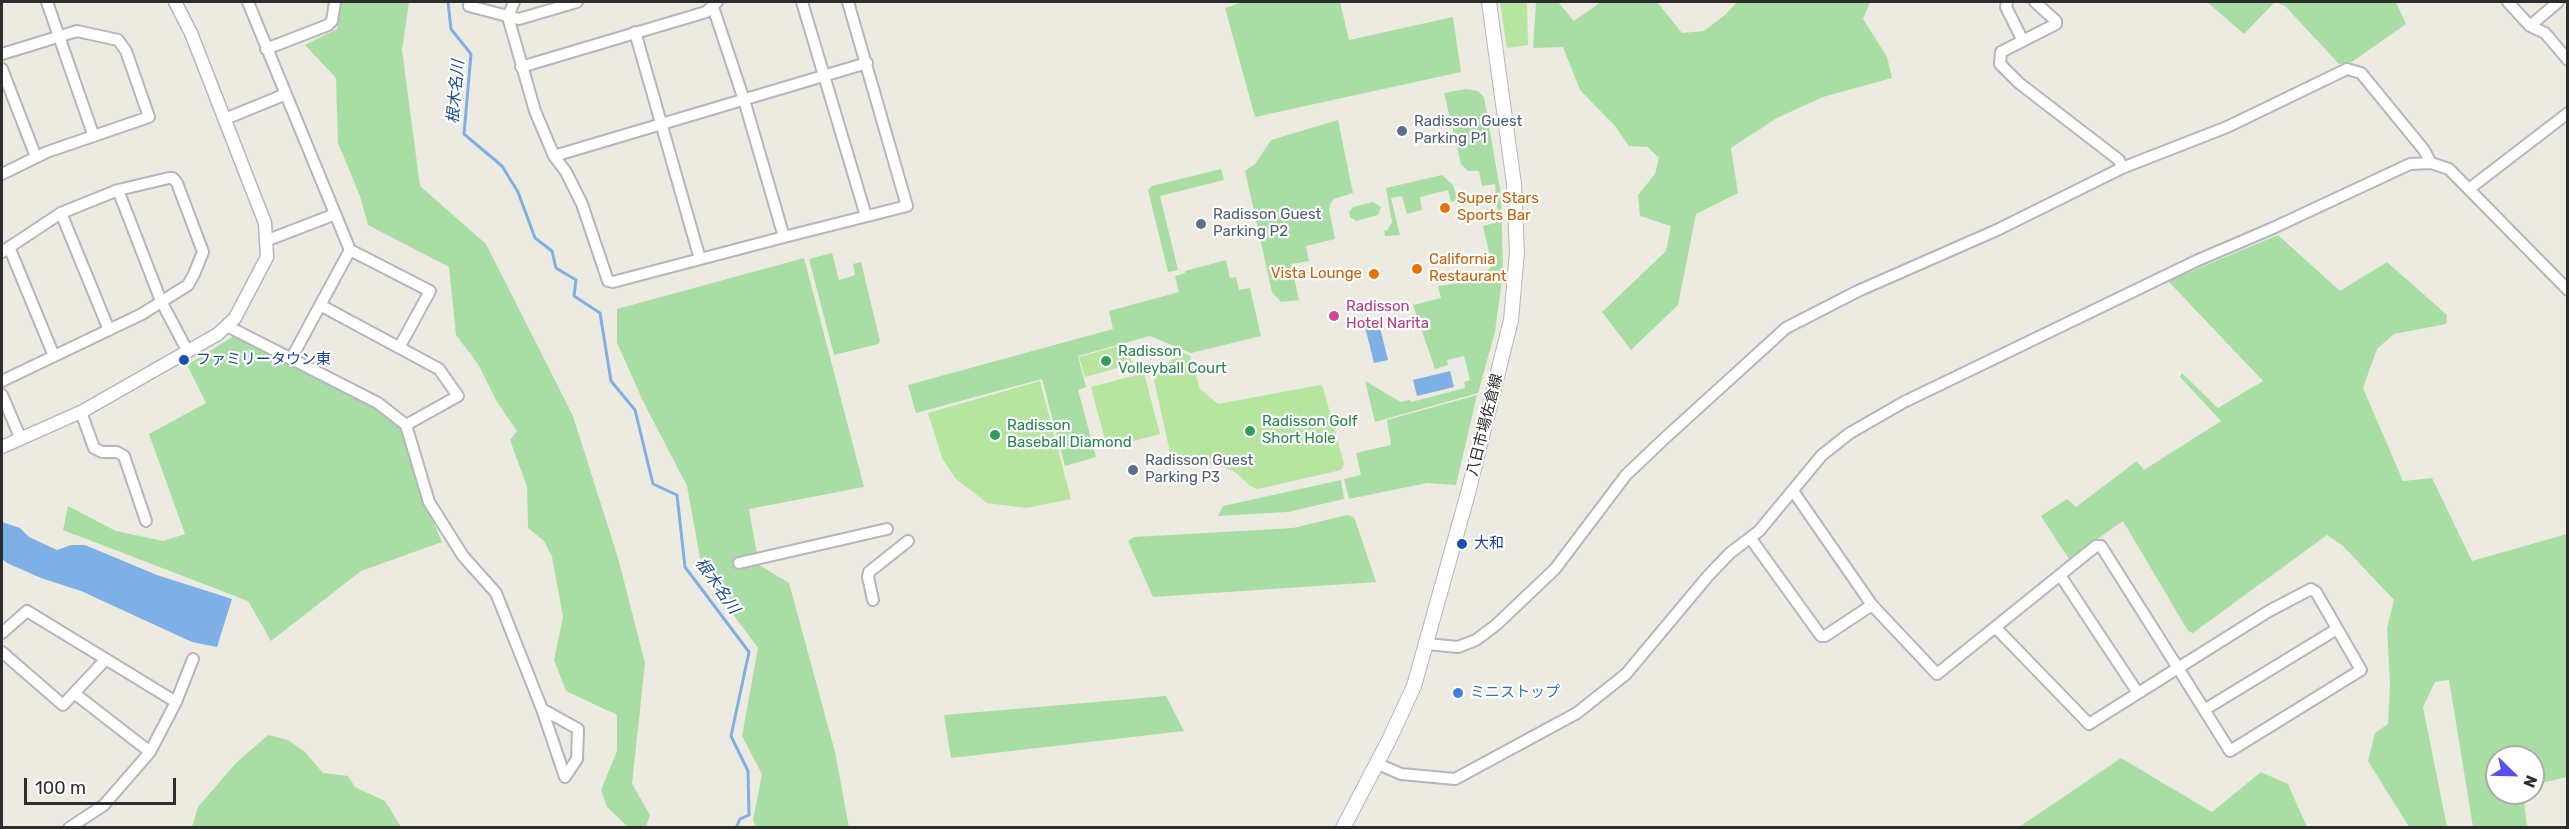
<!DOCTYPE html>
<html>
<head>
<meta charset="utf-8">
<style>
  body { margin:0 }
  #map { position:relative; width:2569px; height:829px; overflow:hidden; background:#edebe1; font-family:Rubik,sans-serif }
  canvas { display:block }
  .frame { position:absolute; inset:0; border:3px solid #2d2d2d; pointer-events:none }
  .north { position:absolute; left:2485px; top:745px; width:60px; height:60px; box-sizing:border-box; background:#fff; border:2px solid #ababab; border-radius:50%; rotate:113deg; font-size:16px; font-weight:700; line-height:24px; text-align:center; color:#2d2d2d }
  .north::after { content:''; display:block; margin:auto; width:21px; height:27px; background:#5950eb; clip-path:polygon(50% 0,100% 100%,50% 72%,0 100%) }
  .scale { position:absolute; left:24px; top:778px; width:152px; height:27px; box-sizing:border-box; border:3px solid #2d2d2d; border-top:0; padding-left:8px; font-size:18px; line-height:21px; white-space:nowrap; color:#2d2d2d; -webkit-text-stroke:4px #fff; paint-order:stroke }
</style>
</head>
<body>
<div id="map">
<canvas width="2569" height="829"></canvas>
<div class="frame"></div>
<div class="north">N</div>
<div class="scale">100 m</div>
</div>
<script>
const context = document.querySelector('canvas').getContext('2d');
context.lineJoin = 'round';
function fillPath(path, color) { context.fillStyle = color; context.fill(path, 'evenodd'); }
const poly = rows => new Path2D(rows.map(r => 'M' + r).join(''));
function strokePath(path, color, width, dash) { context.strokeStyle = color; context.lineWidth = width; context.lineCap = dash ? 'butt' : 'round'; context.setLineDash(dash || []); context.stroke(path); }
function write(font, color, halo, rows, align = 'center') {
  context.font = font + ' Rubik,"Noto Sans JP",sans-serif'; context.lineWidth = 4.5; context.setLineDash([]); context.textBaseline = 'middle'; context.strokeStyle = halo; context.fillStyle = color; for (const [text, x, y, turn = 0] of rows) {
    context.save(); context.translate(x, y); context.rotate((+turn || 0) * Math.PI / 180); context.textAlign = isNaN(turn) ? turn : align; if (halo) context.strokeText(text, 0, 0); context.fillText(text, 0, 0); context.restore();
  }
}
fillPath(poly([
  [341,2,409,2,402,50,420,186,486,244,573,416,618,558,645,663,632,784,650,815,646,827,628,827,607,807,601,790,617,751,617,715,566,691,554,660,563,617,552,557,544,541,528,528,527,487,510,440,517,431,497,402,478,364,456,335,449,267,368,225,360,196,338,143,336,78,305,45,337,29],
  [1243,2,1340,2,1349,40,1453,17,1461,72,1255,117,1225,8],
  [1536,2,1558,2,1574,21,1601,2,1657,2,1682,33,1704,31,1725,15,1737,2,1870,2,1863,19,1887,57,1892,78,1823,97,1777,118,1731,148,1738,193,1696,214,1678,305,1631,350,1602,312,1666,251,1671,226,1640,216,1638,195,1655,174,1659,158,1648,147,1629,146,1615,126,1580,90,1563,47,1533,48],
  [2207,2,2396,2,2406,24,2352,62,2339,64,2285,6,2275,2,2244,34],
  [1466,89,1478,91,1484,97,1501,195,1503,272,1495,332,1478,393,1375,422,1365,381,1401,402,1410,400,1411,402,1465,388,1464,382,1470,380,1464,356,1447,360,1448,365,1435,369,1413,305,1441,298,1438,286,1480,280,1492,266,1483,226,1498,222,1495,184,1482,186,1479,171,1468,171,1461,164,1444,93],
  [1338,120,1353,193,1334,199,1331,203,1329,209,1335,239,1306,246,1309,261,1291,264,1299,300,1281,302,1272,292,1245,171,1255,164,1271,140],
  [1221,169,1224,180,1160,196,1178,270,1168,272,1148,190,1152,186],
  [1442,175,1453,185,1458,200,1451,202,1448,190,1420,197,1422,210,1407,214,1402,196,1391,198,1400,235,1385,236,1384,230,1387,231,1392,222,1386,188],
  [1373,202,1381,207,1378,215,1356,221,1350,217,1349,212,1353,207],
  [2278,235,2340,291,2387,262,2447,315,2446,324,2394,334,2377,349,2363,388,2403,481,2432,478,2472,561,2567,534,2567,777,2533,785,2533,757,2497,757,2497,793,2523,793,2527,827,2473,827,2449,680,2435,682,2423,707,2447,827,2409,827,2368,761,2375,733,2388,724,2390,685,2387,628,2394,600,2342,545,2327,535,2193,633,2188,631,2123,521,2069,559,2041,516,2067,499,2076,507,2137,461,2144,470,2221,421,2180,377,2182,373,2218,408,2263,381,2168,281],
  [832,253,839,280,855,275,853,264,861,262,880,341,878,344,834,355,809,259],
  [804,258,864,487,749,509,759,565,789,583,835,752,849,827,756,827,753,820,762,774,742,736,758,648,703,574,687,486,643,401,617,343,617,309],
  [1226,260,1230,278,1236,277,1239,290,1250,288,1261,336,1191,353,1150,336,1078,356,1086,387,1078,390,1096,457,1065,466,1042,379,916,413,908,385,1113,329,1109,311,1179,292,1175,276,1185,273,1185,271],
  [234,336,376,407,404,427,426,505,442,542,361,571,271,641,248,601,63,530,68,506,116,531,163,541,185,534,149,434,206,403,187,365],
  [1477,395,1456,485,1427,483,1349,499,1344,479,1361,475,1356,453,1391,445,1387,420],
  [1341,480,1344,499,1288,512,1218,516,1223,506],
  [1347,515,1354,517,1376,582,1153,597,1128,541,1134,537,1293,528],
  [1166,696,1184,731,951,758,944,715],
  [268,735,288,740,305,752,323,773,348,776,355,787,385,801,401,827,192,827,198,807,236,763],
  [2121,758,2212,812,2261,772,2288,784,2307,827,2019,827]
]), '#a8dea3');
fillPath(poly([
  [1500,2,1527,2,1528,45,1507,48],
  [1126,344,1132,364,1085,377,1079,357],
  [1181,352,1190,356,1200,389,1218,404,1320,385,1323,387,1344,464,1341,470,1258,489,1250,486,1235,472,1219,465,1175,462,1171,457,1154,380,1157,372],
  [1144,373,1160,434,1107,448,1091,387],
  [1040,381,1071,499,1026,508,987,503,955,478,942,458,928,413]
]), '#b6e5a0');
fillPath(poly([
  [1379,324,1388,360,1374,363,1365,327],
  [1450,371,1454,387,1417,396,1413,380],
  [2,522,20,528,29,537,57,550,71,545,85,545,157,575,232,599,217,647,192,642,81,591,41,578,7,563,2,559]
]), '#7eb0e5');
strokePath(poly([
  [448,2,451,29,471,54,464,134,502,166,518,192,535,238,552,251,556,268,576,280,574,296,600,313,611,381,635,410,653,484,677,495,685,567,749,652,731,736,748,771,749,815,740,819,736,828]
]), '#7eb0e5', 3);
const minor = poly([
  [47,2,93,134],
  [248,2,350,250,430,291,400,346],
  [470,2,469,6,519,19,577,2],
  [514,2,508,17,535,111,554,156,566,172,582,204,608,281,613,282,784,237,744,100,713,7],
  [802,2,866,216],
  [2007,2,2006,7,2023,41],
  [2035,2,2056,21,2056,24,2001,52,2000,64,2019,83,2119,160,2122,168],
  [2508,2,2530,26,2545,33,2568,60],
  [2530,26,2558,2],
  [635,32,700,259],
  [266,49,328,25,332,21,335,2],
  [2,54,77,31,118,40,126,51,149,117,47,152,2,174],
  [521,67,706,12,717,2],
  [2,69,36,157],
  [225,119,286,94],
  [554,156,867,63],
  [2469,189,2568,113],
  [118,190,161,301,188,352],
  [61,213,109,330],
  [784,237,907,206,848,2],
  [268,240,333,215],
  [9,247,54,356],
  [2,252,61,213,118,190,169,178,173,178,177,183,203,252,194,274,188,285,180,290,142,314,2,381],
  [320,305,439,369,458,396,406,425],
  [229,327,378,403,406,425,429,502,463,556,496,593,542,709],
  [291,359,350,250],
  [2,395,20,437],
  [81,412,94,448,102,452,117,452,124,456,146,521],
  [1793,491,1872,605,1937,674,2096,546,2101,546,2178,668,2089,724,1996,628],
  [1751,539,1821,636,1825,636,1872,605],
  [739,563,887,529],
  [2060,575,2138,693],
  [2311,589,2316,592,2361,670,2230,751,2178,668,2269,611,2311,589],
  [873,600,868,577,869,572,908,541],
  [2,633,27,611,176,702],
  [1427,644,1458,647,1476,640,1496,625,1555,569,1626,475,1665,438,1786,328,1858,291,1997,230,2122,168,2227,127,2347,69,2361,73,2424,150,2431,163],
  [2,652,63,705,106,659],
  [74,693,150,752],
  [542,709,578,729,577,759,565,777,542,709],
  [2204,710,2337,629],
  [1378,764,1401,774,1455,779,1577,713,1626,674,1708,576,1730,553,1759,531,1822,455,1850,433,1904,402,2196,261,2273,228,2410,164,2431,163,2449,169,2568,290],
  [69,828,104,805,150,752,176,702,193,659]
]);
const tertiary = poly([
  [2,447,83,411,218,334,235,318,267,257,265,223,191,33,175,2]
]);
const secondary = poly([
  [1343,828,1389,740,1414,686,1468,493,1511,320,1517,252,1514,184,1489,2]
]);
strokePath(minor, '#b5b4bf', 14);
strokePath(tertiary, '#b5b4bf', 15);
strokePath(secondary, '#b5b4bf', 16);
strokePath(minor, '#fff', 10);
strokePath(tertiary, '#fff', 12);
strokePath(secondary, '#fff', 14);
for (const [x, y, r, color] of [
  [1402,131,6,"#5c6f8a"],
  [1445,208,6,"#e8710a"],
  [1201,224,6,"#5c6f8a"],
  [1417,269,6,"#e8710a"],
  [1374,274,6,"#e8710a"],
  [1334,316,6,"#d1479c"],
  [184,360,6,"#1a4fb4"],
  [1106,361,6,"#2e9e5b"],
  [1250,431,6,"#2e9e5b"],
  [995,435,6,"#2e9e5b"],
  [1133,470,6,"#5c6f8a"],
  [1462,544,6,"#1a4fb4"],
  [1458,693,6,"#3f7fe0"]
]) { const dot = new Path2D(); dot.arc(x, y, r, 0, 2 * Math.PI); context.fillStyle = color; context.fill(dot); strokePath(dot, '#fff', 2); }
write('15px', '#4e5e75', '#fff', [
  ["Radisson Guest",1414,122],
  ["Parking P1",1414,139],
  ["Radisson Guest",1213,215],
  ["Parking P2",1213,232],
  ["Radisson Guest",1145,461],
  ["Parking P3",1145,478]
], 'left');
write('15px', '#c56008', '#fff', [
  ["Super Stars",1457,199],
  ["Sports Bar",1457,216],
  ["California",1429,260],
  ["Restaurant",1429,277],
  ["Vista Lounge",1362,274,"right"]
], 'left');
write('15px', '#b23c85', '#fff', [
  ["Radisson",1346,307],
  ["Hotel Narita",1346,324]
], 'left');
write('15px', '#27864d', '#fff', [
  ["Radisson",1118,352],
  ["Volleyball Court",1118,369],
  ["Radisson Golf",1262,422],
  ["Short Hole",1262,439],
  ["Radisson",1007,426],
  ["Baseball Diamond",1007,443]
], 'left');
write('15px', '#164399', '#fff', [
  ["ファミリータウン東",196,360],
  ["大和",1474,544]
], 'left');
write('15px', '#2d2d2d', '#fff', [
  ["八日市場佐倉線",1485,425,-76]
]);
write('15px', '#366cbe', '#fff', [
  ["ミニストップ",1470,693]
], 'left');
write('italic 16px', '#1a4c95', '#fff', [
  ["根木名川",456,92,-85],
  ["根木名川",717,586,55]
]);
</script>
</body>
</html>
